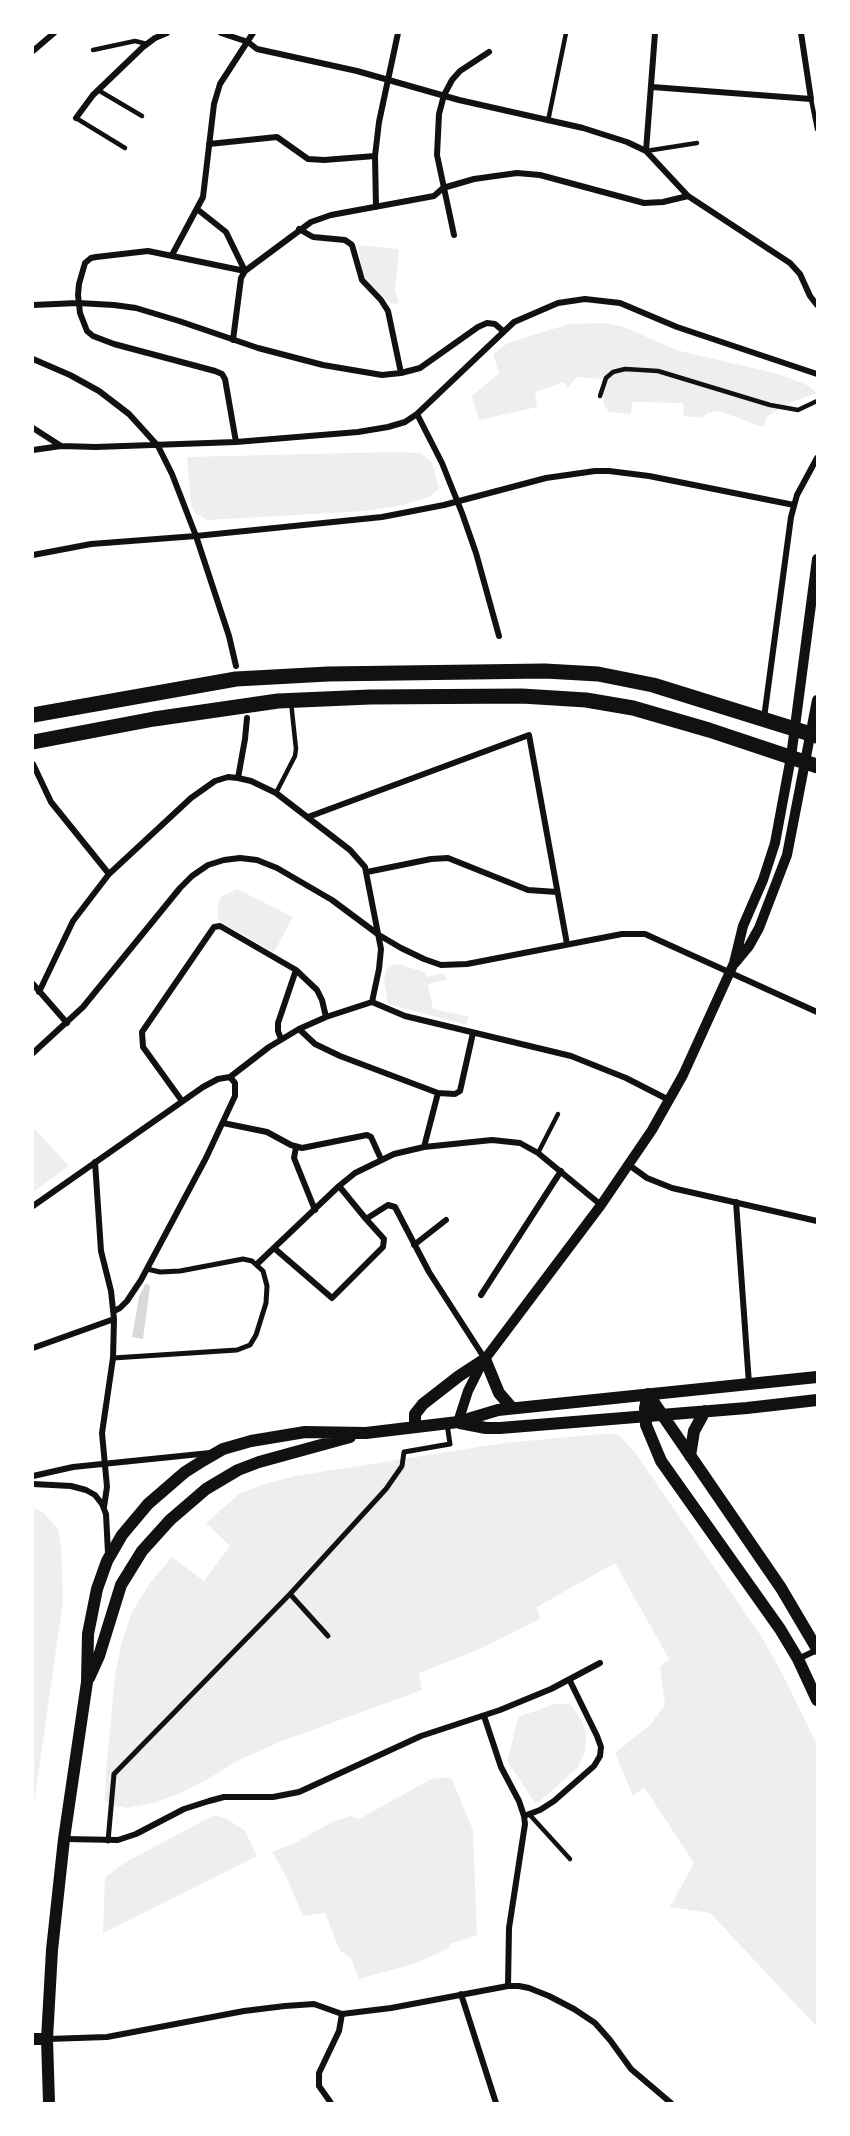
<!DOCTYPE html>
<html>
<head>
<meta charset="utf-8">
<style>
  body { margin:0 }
  #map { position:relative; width:850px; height:2136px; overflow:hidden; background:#fff; font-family:"Roboto Condensed",sans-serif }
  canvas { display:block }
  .frame { position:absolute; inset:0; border:34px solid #fff; pointer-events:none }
</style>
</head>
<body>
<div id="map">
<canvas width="850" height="2136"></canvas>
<div class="frame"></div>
</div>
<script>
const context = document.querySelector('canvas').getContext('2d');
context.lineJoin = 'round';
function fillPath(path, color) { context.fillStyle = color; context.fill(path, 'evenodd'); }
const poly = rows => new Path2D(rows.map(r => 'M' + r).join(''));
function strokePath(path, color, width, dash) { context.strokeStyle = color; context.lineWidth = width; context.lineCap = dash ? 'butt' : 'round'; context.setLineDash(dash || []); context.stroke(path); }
fillPath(poly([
  [358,245,399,249,395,290,399,303,391,304,369,283,362,271],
  [603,323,624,327,676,350,778,374,807,385,817,393,794,401,774,412,767,417,763,427,719,411,707,413,702,418,684,416,683,403,632,402,631,414,609,412,604,405,602,379,577,377,567,388,564,382,535,392,537,407,479,420,472,396,499,373,493,354,508,343,569,324],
  [393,452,420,453,432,462,439,489,429,497,403,505,365,511,207,520,194,512,191,505,187,457],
  [237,889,293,917,274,952,224,924,218,919,218,905,221,897],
  [398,964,424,972,427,977,444,973,446,980,428,984,433,1009,469,1017,466,1025,388,1004,384,980,386,970,393,965],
  [33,1127,69,1166,33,1192],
  [602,1434,616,1434,621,1437,637,1455,761,1636,783,1675,817,1745,817,2027,710,1913,670,1907,694,1863,644,1787,633,1796,615,1753,650,1725,665,1705,660,1667,669,1659,615,1563,537,1607,540,1619,480,1649,419,1673,422,1690,282,1741,235,1762,208,1779,178,1794,157,1802,127,1808,116,1806,107,1803,105,1800,106,1772,115,1676,122,1641,132,1612,150,1583,172,1557,204,1581,230,1546,206,1523,239,1494,264,1484,296,1476,504,1443],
  [33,1508,44,1513,58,1529,61,1547,63,1601,33,1811],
  [555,1704,570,1704,581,1719,586,1732,585,1752,578,1767,539,1802,535,1803,508,1762,508,1759,518,1717],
  [451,1777,473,1830,477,1935,450,1944,447,1949,416,1963,359,1979,351,1958,340,1951,325,1913,303,1916,286,1876,272,1852,293,1844,332,1822,351,1816,359,1819,431,1779],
  [214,1815,227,1819,245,1831,257,1856,103,1933,105,1877,126,1862]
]), '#eee');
fillPath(poly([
  [146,1283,150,1286,143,1339,132,1337,139,1297]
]), '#d9d9d9');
strokePath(poly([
  [93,50,135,41,147,44],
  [98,90,142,116],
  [811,99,817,129],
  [76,118,125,148],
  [548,121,566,33],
  [646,151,697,143],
  [600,396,606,378,613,372,625,369,658,371,770,405,798,410,817,401],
  [276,793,295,756,296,749,291,702],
  [538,1153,558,1114],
  [529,1814,570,1859]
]), '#111', 4.5);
strokePath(poly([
  [113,1358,237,1350,250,1345,256,1335,266,1303,267,1286,263,1271,252,1261,243,1259,180,1271,160,1272,147,1269],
  [290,1594,328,1636],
  [108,1841,114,1774,290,1594,386,1489,402,1466,404,1452,450,1444,447,1424]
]), '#111', 5);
strokePath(poly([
  [221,33,248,42,257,49,357,71,459,100,583,128,627,142,646,151,688,196,790,263,800,274,810,296,817,305],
  [33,51,54,33],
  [652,87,811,99,801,33],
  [76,118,93,95,143,47,155,38,167,33],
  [209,144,277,137,308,159,324,160,375,156],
  [646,151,655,33],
  [376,207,375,156,379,122,398,33],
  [197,209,226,232,245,271,311,222,331,215,434,196,443,188,474,179,517,173,540,175,644,203,663,202,688,196],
  [299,229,313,237,345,240,352,245,362,280,381,300,388,311,401,373],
  [454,235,437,155,439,114,444,95,452,80,460,71,489,52],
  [172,255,203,197,214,104,220,84,253,33],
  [33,305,78,303,114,305,136,308,179,321,258,348,323,365,382,375,401,373,420,368,478,327,487,323,495,324,503,331],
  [233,340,241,278,245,271,148,251,96,257,91,258,85,263,79,284,78,295,80,313,87,331,93,336,114,344,215,371,222,374,225,379,236,442],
  [33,359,70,375,99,391,129,414,158,446,172,474,196,536,229,636,236,666],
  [417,414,442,463,462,513,476,553,499,636],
  [33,428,61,446,96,447,236,442,358,432,388,427,405,422,417,414,514,322,558,303,585,299,620,303,677,327,817,374],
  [33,450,61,446],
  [33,555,91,544,196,536,382,517,444,505,546,478,595,471,609,471,649,476,794,505],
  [764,718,791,517,797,495,817,458],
  [33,764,51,802,109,874],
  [238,778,245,739,247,718],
  [308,817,529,735,567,944],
  [367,872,431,859,448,858,528,890,557,892],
  [33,984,67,1023],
  [39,992,73,921,109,874,191,798,215,781,228,777,238,778,251,781,276,793,350,850,365,867,381,949,379,969,372,1002],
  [299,1029,315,1044,340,1056,438,1093,424,1147],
  [281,1039,278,1031,278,1023,296,970],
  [33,1053,83,1007,180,888,192,876,208,865,224,860,240,858,257,860,277,868,332,900,379,935,401,948,424,959,441,965,467,964,622,934,645,934,817,1012],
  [230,1077,269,1047,299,1029,326,1017,372,1002,405,1016,571,1056,626,1078,669,1100],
  [438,1093,455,1094,460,1091,473,1033],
  [182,1101,143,1047,142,1032,214,927,220,926,296,970,317,990,322,1000,326,1017],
  [223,1123,267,1132,291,1145,302,1148,367,1135,371,1137,381,1159],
  [296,1147,294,1158,315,1210],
  [95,1162,101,1251,111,1291,114,1319,113,1358,102,1433,107,1487,104,1507],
  [629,1165,647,1178,672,1188,817,1221],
  [339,1186,366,1219,388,1205,395,1207,429,1272,485,1359],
  [736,1202,749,1384],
  [33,1206,203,1087,218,1079,230,1077],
  [414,1245,446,1220],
  [274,1248,332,1298,383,1247,384,1239,366,1219],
  [257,1264,339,1186,355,1173,394,1154,424,1147,492,1140,520,1143,538,1153,601,1205],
  [481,1295,561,1171],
  [114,1311,120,1308,127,1301,141,1280,206,1158,235,1096,235,1083,230,1077],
  [33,1348,114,1319],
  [33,1476,73,1467,210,1453],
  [33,1484,71,1486,86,1490,95,1495,102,1504,106,1514,108,1553],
  [798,1659,817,1650],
  [484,1716,501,1767,519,1801,524,1816,525,1824,509,1928,508,1986],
  [524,1816,540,1810,554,1801,594,1766,600,1756,601,1747,597,1736,570,1681],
  [65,1839,118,1840,136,1834,184,1809,209,1801,224,1797,273,1797,299,1792,421,1736,500,1710,551,1689,600,1663],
  [461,1994,496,2103],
  [48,2039,107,2037,244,2011,285,2006,314,2004,342,2014,391,2008,508,1986,519,1986,529,1988,549,1996,574,2009,595,2023,610,2040,631,2069,671,2103],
  [331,2103,319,2086,319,2073,339,2031,342,2014]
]), '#111', 6);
strokePath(poly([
  [735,963,749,946,759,928,787,855,817,700],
  [458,1422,468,1391,482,1363,601,1205,652,1130,683,1075,734,963,743,926,763,880,775,843,791,757,817,559]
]), '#111', 10);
strokePath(poly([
  [648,1394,645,1408,646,1425,661,1461,780,1629,798,1659,817,1700],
  [648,1394,781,1588,817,1649],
  [460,1423,486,1428,500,1428,747,1408,817,1400],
  [415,1427,415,1414,423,1404,459,1376,485,1359,499,1393,512,1408],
  [690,1456,694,1431,705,1411],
  [89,1678,99,1656,121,1585,142,1551,170,1520,206,1489,238,1470,259,1462,350,1437],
  [33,2039,47,2039],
  [49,2103,47,2039,52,1950,64,1839,87,1682,88,1634,97,1589,107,1561,122,1535,148,1504,185,1472,204,1460,223,1449,251,1441,305,1432,366,1433,458,1422,498,1410,817,1377]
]), '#111', 12);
strokePath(poly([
  [33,715,236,679,328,674,545,671,598,674,653,685,817,736],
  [33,742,154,719,278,701,370,697,522,696,586,700,633,708,709,730,817,766]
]), '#111', 15);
</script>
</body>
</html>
